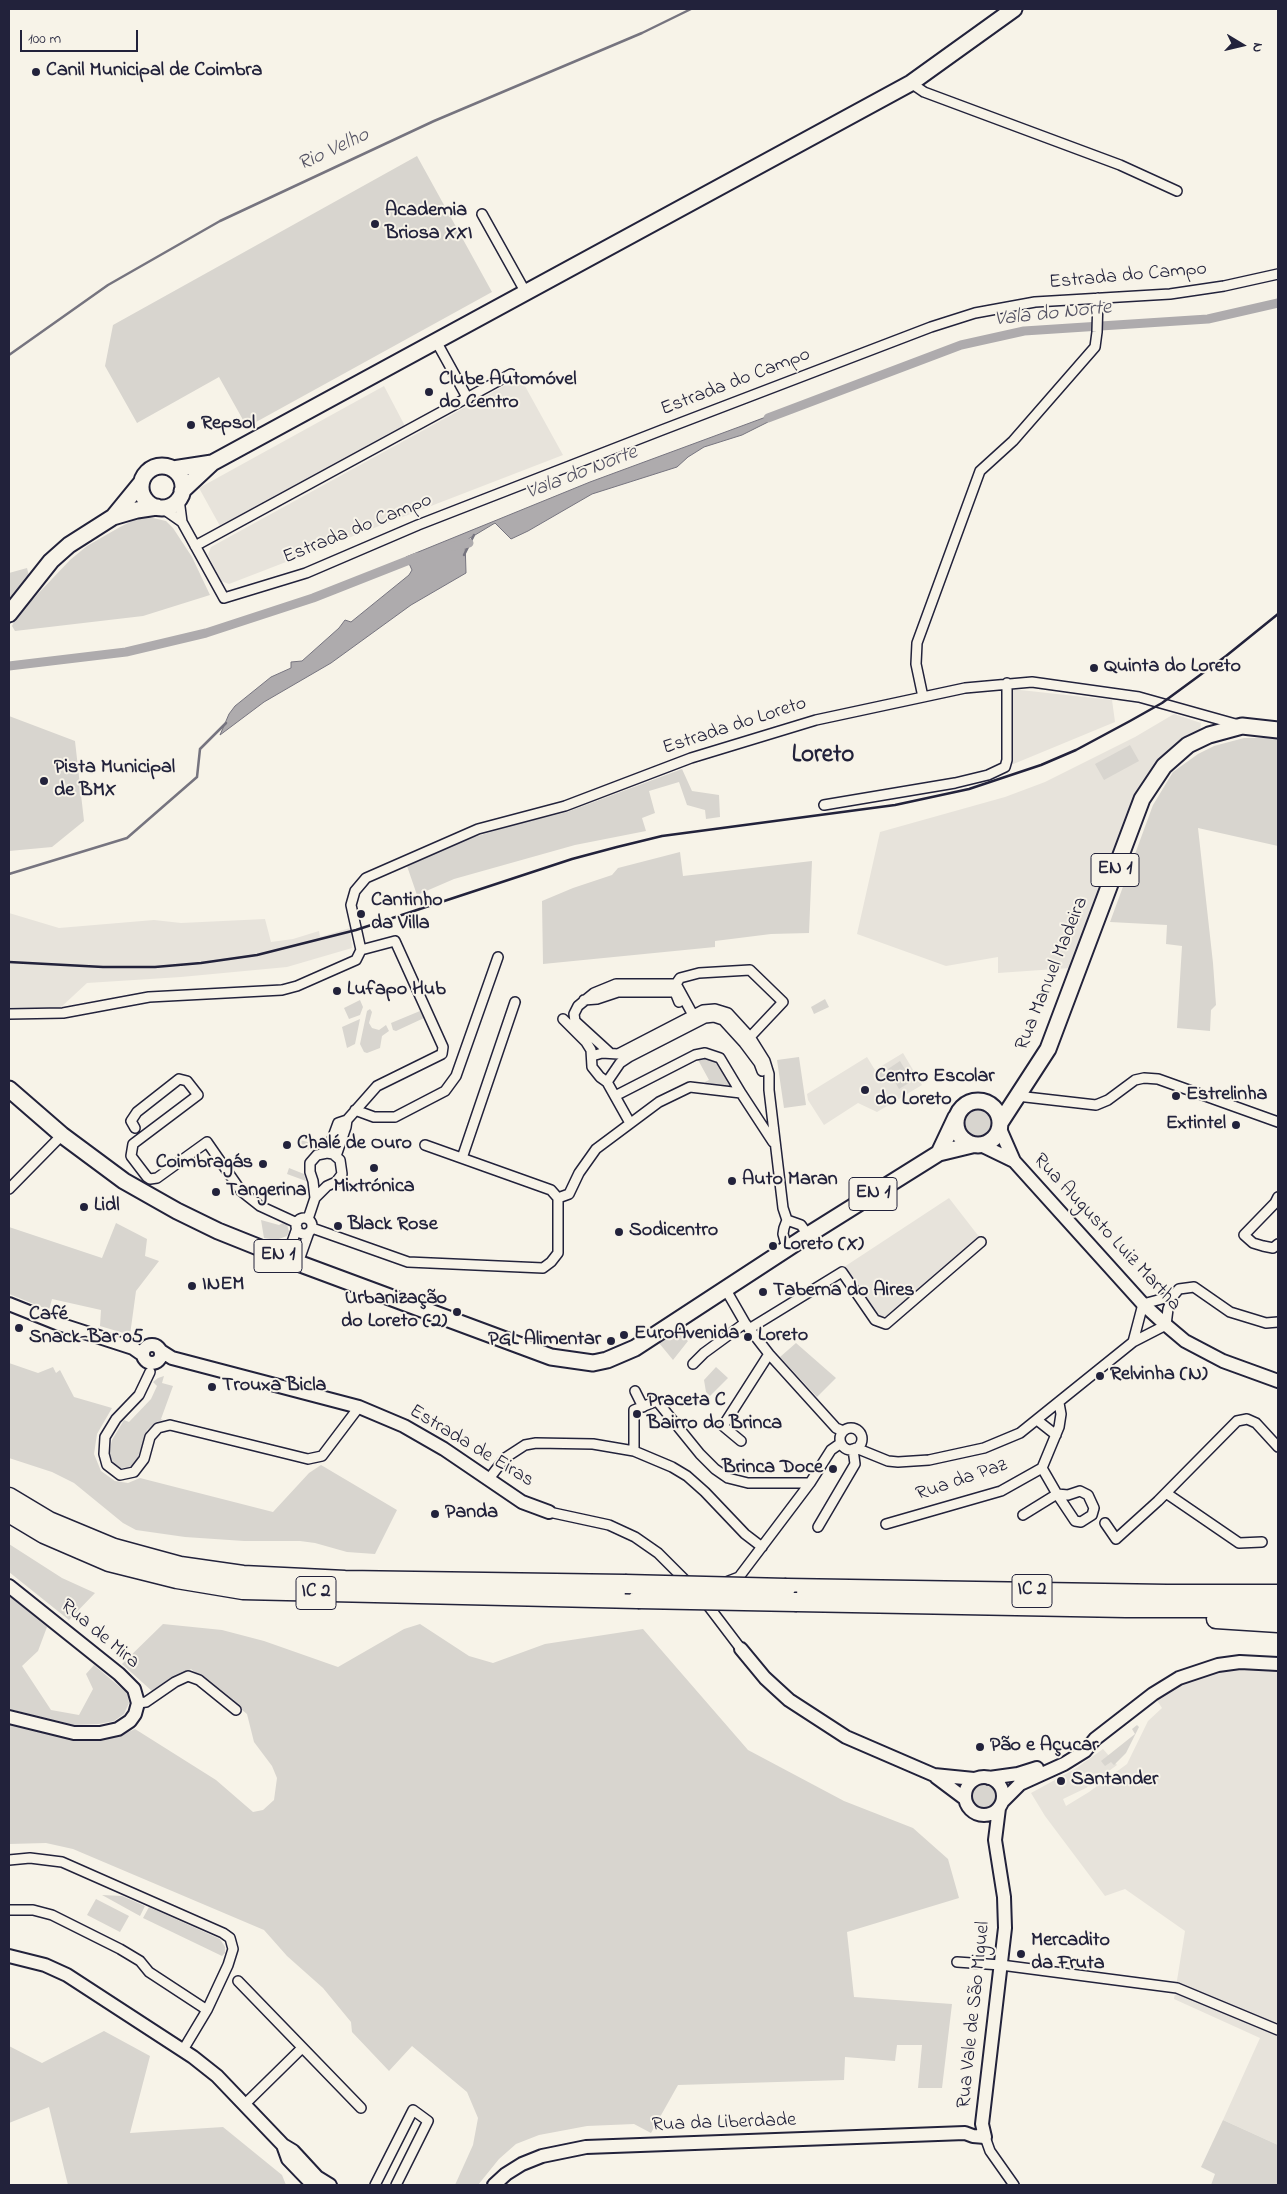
<!DOCTYPE html>
<html>
<head>
<meta charset="utf-8">
<style>
  body { margin:0 }
  #map { position:relative; width:1287px; height:2194px; overflow:hidden; background:#f7f3e8; font-family:"Indie Flower",sans-serif }
  canvas { display:block }
  .frame { position:absolute; inset:0; border:10px solid #22223b; pointer-events:none }
  .north { position:absolute; left:1217px; top:20px; width:50px; height:50px; -webkit-text-stroke:4px #f7f3e8; paint-order:stroke; rotate:99deg; font-size:14px; font-weight:700; line-height:20px; text-align:center; color:#22223b }
  .north::after { content:''; display:block; margin:auto; width:18px; height:22px; background:#22223b; clip-path:polygon(50% 0,100% 100%,50% 72%,0 100%) }
  .scale { position:absolute; left:20px; top:30px; width:118px; height:22px; box-sizing:border-box; border:2px solid #22223b; border-top:0; padding-left:6px; font-size:15px; line-height:18px; white-space:nowrap; color:#22223b; -webkit-text-stroke:4px #f7f3e8; paint-order:stroke }
</style>
</head>
<body>
<div id="map">
<canvas width="1287" height="2194"></canvas>
<div class="frame"></div>
<div class="north">N</div>
<div class="scale">100 m</div>
</div>
<script>
const context = document.querySelector('canvas').getContext('2d');
context.lineJoin = 'round';
function fillPath(path, color) { context.fillStyle = color; context.fill(path, 'evenodd'); }
const poly = rows => new Path2D(rows.map(r => 'M' + r).join(''));
function strokePath(path, color, width, dash) { context.strokeStyle = color; context.lineWidth = width; context.lineCap = dash ? 'butt' : 'round'; context.setLineDash(dash || []); context.stroke(path); }
function write(font, color, halo, rows, align = 'center') {
  context.font = font + ' "Indie Flower",sans-serif'; context.lineWidth = 4; context.setLineDash([]); context.textBaseline = 'middle'; context.strokeStyle = halo; context.fillStyle = color; for (const [text, x, y, turn = 0] of rows) {
    context.save(); context.translate(x, y); context.rotate((+turn || 0) * Math.PI / 180); context.textAlign = isNaN(turn) ? turn : align; if (halo) context.strokeText(text, 0, 0); context.fillText(text, 0, 0); context.restore();
  }
}
fillPath(poly([
  [520,377,563,455,229,584,221,581,208,555,211,547],
  [384,386,406,428,220,526,199,488],
  [1011,689,1112,700,1115,722,1011,765],
  [1174,714,1201,723,1200,730,1182,742,1154,765,1137,789,1070,968,998,973,998,957,946,966,857,934,880,832,1005,797,1045,782,1135,737],
  [9,913,59,928,154,920,181,923,265,919,271,942,293,939,319,931,320,937,350,928,352,948,287,967,181,977,87,983,59,1009,9,1008],
  [903,1053,922,1085,877,1112,858,1103,824,1125,808,1100,807,1094,867,1057,875,1070],
  [949,1198,980,1238,889,1316,880,1316,844,1267],
  [1278,1668,1278,2145,1223,2120,1260,2038,1174,1999,1185,1931,1125,1889,1105,1896,1045,1816,1031,1793,1075,1769,1103,1749,1117,1765,1086,1788,1063,1799,1066,1806,1089,1792,1127,1764,1148,1721,1162,1708,1156,1699,1191,1680,1220,1670]
]), '#e7e3db');
fillPath(poly([
  [417,156,492,292,247,427,219,377,137,423,105,366,113,325],
  [149,517,166,521,173,528,192,557,210,595,143,616,15,631,12,626,14,622,32,600,70,560,87,546,120,527,138,518],
  [27,568,29,576,9,602,9,573],
  [9,716,75,741,84,821,52,847,9,851],
  [1244,738,1278,738,1278,846,1198,828,1213,963,1216,1005,1211,1010,1210,1031,1177,1028,1182,946,1166,944,1167,925,1110,922,1153,805,1173,772,1198,754,1214,746],
  [1130,745,1139,761,1104,780,1095,764],
  [682,769,692,791,719,795,720,817,706,819,705,810,687,805,679,782,649,791,655,813,642,818,646,831,575,845,454,879,417,895,407,866,462,841,513,825,567,812],
  [680,852,683,876,812,861,809,933,771,934,715,941,715,947,543,964,542,901,573,888,612,875,618,868],
  [825,999,829,1007,814,1014,811,1007],
  [360,1000,363,1007,360,1015,349,1019,344,1008],
  [370,1009,372,1012,369,1023,372,1028,379,1030,386,1025,389,1031,382,1036,380,1048,367,1053,364,1052,360,1044,367,1011],
  [420,1011,424,1018,396,1031,393,1030,391,1023],
  [360,1019,355,1044,347,1048,342,1027],
  [705,1055,718,1059,736,1089,707,1086,705,1082,709,1080,697,1058],
  [799,1057,806,1105,784,1108,777,1060],
  [900,1061,912,1081,899,1089,888,1069],
  [882,1069,888,1079,880,1084,874,1074],
  '960 1123a18 18 0 1 1 36 0a18 18 0 1 1-36 0Z',
  [300,1140,319,1145,319,1147,313,1151,298,1146],
  [289,1168,304,1174,306,1181,287,1174],
  [261,1220,279,1225,283,1223,287,1224,289,1232,287,1236,276,1240,264,1238],
  [116,1223,147,1239,145,1256,159,1261,136,1291,130,1335,100,1326,101,1310,52,1299,49,1310,9,1294,9,1227,102,1258],
  [677,1332,688,1341,673,1360,659,1343],
  [796,1343,836,1378,817,1397,780,1357],
  [9,1363,38,1373,53,1367,56,1373,60,1370,74,1397,112,1408,97,1434,94,1454,101,1471,115,1481,128,1483,140,1478,273,1512,309,1473,321,1465,397,1510,375,1554,347,1552,315,1543,300,1541,244,1541,185,1537,136,1530,123,1523,74,1483,52,1472,9,1458],
  [716,1367,728,1378,710,1396,706,1392,704,1380],
  [164,1376,162,1383,173,1386,161,1419,163,1420,157,1422,147,1430,136,1463,131,1467,121,1468,113,1463,109,1454,112,1440,124,1420,129,1422,151,1399,157,1386,153,1382,158,1378],
  [9,1544,62,1578,95,1593,69,1620,9,1572],
  [9,1596,47,1627,38,1651,22,1666,51,1710,79,1715,93,1689,86,1674,94,1665,127,1693,129,1703,124,1714,114,1721,99,1724,75,1725,9,1709],
  [163,1624,222,1630,264,1641,338,1667,404,1629,420,1624,469,1656,493,1663,545,1644,643,1629,748,1750,844,1801,913,1828,948,1859,959,1898,847,1932,854,1997,952,2004,942,2088,918,2088,922,2045,897,2045,895,2061,845,2057,844,2080,678,2085,651,2133,634,2124,587,2126,539,2135,516,2144,499,2159,478,2185,455,2185,473,2145,478,2118,467,2092,412,2046,389,2071,352,2032,351,2022,323,1988,287,1956,264,1930,73,1849,46,1843,9,1844,9,1723,76,1739,104,1739,124,1734,135,1729,216,1780,253,1812,263,1810,274,1800,277,1778,272,1766,254,1742,247,1714,191,1669,153,1692,122,1664],
  [1137,1725,1139,1727,1126,1753,1114,1765,1111,1762,1105,1766,1101,1761,1135,1734,1132,1729],
  '969 1797a15 15 0 1 1 30 0a15 15 0 1 1-30 0Z',
  [102,1895,122,1896,145,1906,140,1916],
  [96,1899,129,1916,120,1932,87,1915],
  [149,1907,220,1939,225,1947,225,1953,222,1956,143,1918],
  [104,2031,150,2056,130,2133,223,2127,282,2175,286,2185,68,2185,49,2107,9,2123,9,2046,42,2063],
  [1223,2120,1278,2145,1278,2185,1211,2185,1215,2174,1201,2167]
]), '#d8d5cf');
const water = poly([
  [766,417,768,422,742,435,704,447,688,457,677,467,592,494,528,531,511,539,495,523,465,541,466,573,411,605,331,663,264,702,220,735,229,714,235,706,271,677,291,668,291,662,302,661,339,628,345,620,351,622,409,575,412,570,406,557,590,482,766,417]
]);
fillPath(water, '#aeabad');
strokePath(water, '#76747f', 1);
strokePath(poly([
  [9,355,108,285,220,221,434,121,642,33,691,9],
  [464,555,474,535],
  [9,874,127,838,197,777,200,749,226,723]
]), '#76747f', 2.5);
strokePath(poly([
  [768,418,961,345,1024,331,1208,319,1278,303],
  [453,546,469,543],
  [9,666,126,652,206,633,313,598,417,557]
]), '#aeabad', 9);
const street = poly([
  [911,83,924,92,1120,165,1177,191],
  [482,214,526,293],
  [436,341,468,399],
  [179,499,182,522,224,598,306,573,418,525,662,430,931,327,975,313,1035,302,1170,294,1224,286,1278,274],
  [162,508,182,522],
  [195,546,511,374],
  [923,697,916,664,917,643,980,471,1013,441,1095,347,1097,332,1098,298],
  [824,805,955,783,988,775,1005,767,1007,760,1007,683],
  [361,950,351,905,355,891,366,878,478,829,565,806,691,758,816,720,965,688,1032,682,1139,697,1239,725],
  [584,1000,597,999,618,992,675,992,679,1002],
  [9,1014,63,1013,149,997,282,990,297,986,356,960,361,950,395,941,443,1047,442,1054,377,1086,347,1120,338,1123,327,1153],
  [693,1015,676,984,680,978,699,973,750,970,783,1002,750,1037],
  [563,1019,586,1042,591,1050,592,1067,600,1077,607,1082,630,1123],
  [610,1053,575,1021,574,1014,578,1006,594,993,616,984,676,984],
  [592,1056,602,1053,618,1054,703,1010,715,1009,728,1013,750,1037,765,1061,769,1074,769,1090,783,1208,787,1220,784,1228,783,1234,787,1248],
  [607,1082,620,1063,629,1057,705,1018,714,1017,723,1020,744,1043,759,1063,762,1071],
  [615,1096,695,1055,705,1053,720,1058,741,1093],
  [1017,1096,1096,1105,1108,1100,1135,1080,1144,1078,1158,1079,1278,1122],
  [355,1110,374,1117,395,1117,445,1091,456,1076,498,957],
  [135,1128,131,1121,137,1112,179,1079,187,1081,198,1095,133,1144,131,1156,147,1177,150,1179,157,1178,207,1142,241,1191,260,1206,297,1223],
  [336,1156,346,1127,347,1120],
  [462,1158,515,1002],
  [9,1189,62,1135],
  [1278,1197,1275,1203,1244,1235,1253,1243,1263,1246,1273,1248,1278,1244],
  [558,1198,569,1194,579,1173,596,1149,659,1102,690,1087,741,1093,773,1142],
  '296 1226a8 8 0 1 1 16 0a8 8 0 1 1-16 0Z',
  [308,1219,315,1198,327,1186,336,1182,342,1174,340,1160,333,1154,327,1153,317,1155,310,1163,310,1172,313,1181,315,1198],
  [787,1220,801,1225,808,1235],
  [312,1228,408,1262,543,1268,551,1262,558,1253,558,1198,551,1190,425,1145],
  [286,1259,297,1228],
  [298,1263,309,1232],
  [726,1290,745,1323,769,1354,836,1428,843,1431],
  [749,1329,842,1272,875,1320,886,1324,981,1242],
  [1133,1342,1143,1304,1173,1296],
  [693,1364,704,1353,745,1323],
  [150,1372,139,1395,116,1419,105,1437,104,1454,107,1465,120,1475,134,1472,144,1459,150,1437,158,1428,170,1425,308,1459,322,1456,359,1407],
  [635,1391,643,1407],
  [1037,1420,1056,1435],
  '840 1439a11 11 0 1 1 22 0a11 11 0 1 1-22 0Z',
  [741,1441,723,1426,769,1354],
  [856,1448,888,1461,898,1462,929,1460,984,1448,1020,1433,1133,1342,1166,1325,1168,1309,1173,1296,1179,1289,1194,1287,1230,1312,1266,1323,1278,1322],
  [634,1451,634,1410,657,1401,700,1454,715,1469,728,1478,748,1483,810,1483],
  [488,1480,505,1458,525,1445,536,1443,593,1444,634,1451,672,1467,687,1476,705,1492,745,1534,762,1547],
  [1166,1493,1239,1543,1262,1542],
  [549,1512,609,1525,635,1537,658,1553,691,1586],
  [1023,1515,1057,1494,1068,1495,1080,1491,1088,1495,1094,1508,1092,1515,1081,1522,1075,1521,1057,1494,1042,1468],
  [1105,1523,1116,1539,1158,1501,1237,1421,1247,1419,1256,1423,1278,1447],
  [886,1524,1001,1491,1042,1468,1059,1427,1061,1414,1059,1403],
  [818,1527,855,1464,853,1449],
  [726,1582,739,1577,810,1483,831,1450,841,1443],
  [703,1599,741,1649],
  [138,1703,146,1702,175,1682,188,1676,199,1680,236,1710],
  [9,1860,30,1858,62,1862,223,1933,230,1938,233,1949,228,1965,207,2010,183,2050],
  [9,1910,33,1910,52,1915,120,1949,140,1961,149,1972,207,2010],
  [957,1962,1001,1965,1177,1988,1278,2030],
  [238,1981,361,2108],
  [244,2105,302,2048],
  [985,2137,990,2151,1014,2185],
  [375,2185,413,2110,428,2121,396,2185]
]);
const secondary = poly([
  [1000,1129,1014,1161,1143,1304,1166,1325,1185,1341,1223,1361,1278,1381],
  [981,1145,1014,1161],
  [9,1304,59,1324,133,1348,143,1355],
  '143 1354a9 9 0 1 1 18 0a9 9 0 1 1-18 0Z',
  [161,1351,172,1358,359,1407,404,1426,444,1449,522,1502,549,1512],
  [9,1586,119,1674,134,1689,138,1703,135,1714,130,1721,118,1729,100,1733,74,1733,9,1717],
  [741,1649,765,1678,789,1700,846,1737,934,1775,974,1779],
  '965 1796a19 19 0 1 1 38 0a19 19 0 1 1-38 0Z',
  [936,1777,964,1798],
  [989,1778,1018,1774,1037,1768],
  [1002,1802,1020,1784,1064,1764,1085,1751,1095,1739,1153,1694,1179,1678,1218,1665,1240,1662,1278,1664],
  [9,1956,45,1965,67,1975,193,2057,217,2076,283,2145,293,2151,317,2177,330,2185],
  [283,2145,288,2159,313,2185],
  [494,2185,506,2174,522,2164,542,2156,586,2147,965,2133,973,2136,985,2137,982,2124,1005,1928,1004,1897,995,1840,999,1808]
]);
const primary = poly([
  '141 487a21 21 0 1 1 42 0a21 21 0 1 1-42 0Z',
  [173,469,212,463],
  [182,491,212,463,911,83,1014,9],
  [114,516,141,483],
  [9,614,51,561,69,545,113,517,137,510,157,507],
  [9,1089,62,1135,124,1181,177,1211,218,1231,298,1263,551,1357,593,1363,607,1360,635,1348,808,1235,939,1153,972,1145],
  '956 1123a22 22 0 1 1 44 0a22 22 0 1 1-44 0Z',
  [1000,1123,1048,1049,1142,799,1164,766,1188,745,1209,735,1242,726,1278,730],
  [939,1153,956,1117]
]);
const highway = poly([
  [9,1497,49,1521,114,1548,180,1566,243,1575,345,1580,625,1584],
  [9,1513,44,1534,109,1562,177,1579,243,1590,638,1599],
  [786,1588,1167,1594,1278,1594],
  [797,1602,1126,1608,1278,1608],
  [1216,1619,1278,1623]
]);
strokePath(street, '#22223b', 12);
strokePath(secondary, '#22223b', 16);
strokePath(primary, '#22223b', 19);
strokePath(highway, '#22223b', 21);
strokePath(street, '#f7f3e8', 9);
strokePath(secondary, '#f7f3e8', 12);
strokePath(primary, '#f7f3e8', 15);
strokePath(highway, '#f7f3e8', 18);
strokePath(poly([
  [9,962,103,967,155,967,201,963,257,955,356,930,572,859,617,847,662,836,895,805,969,789,1041,765,1076,750,1130,721,1162,703,1226,656,1278,614]
]), '#22223b', 2.5);
const highwayBridge = poly([
  [625,1584,786,1588],
  [638,1599,797,1602]
]);
strokePath(highwayBridge, '#22223b', 21, []);
strokePath(highwayBridge, '#f7f3e8', 18);
for (const [x, y, r, color] of [
  [36,72,5,"#22223b"],
  [375,224,5,"#22223b"],
  [429,392,5,"#22223b"],
  [191,425,5,"#22223b"],
  [1094,668,5,"#22223b"],
  [44,781,5,"#22223b"],
  [361,914,5,"#22223b"],
  [337,991,5,"#22223b"],
  [865,1090,5,"#22223b"],
  [1176,1096,5,"#22223b"],
  [1236,1125,5,"#22223b"],
  [287,1145,5,"#22223b"],
  [263,1164,5,"#22223b"],
  [374,1168,5,"#22223b"],
  [732,1181,5,"#22223b"],
  [216,1192,5,"#22223b"],
  [84,1207,5,"#22223b"],
  [338,1226,5,"#22223b"],
  [619,1232,5,"#22223b"],
  [773,1246,5,"#22223b"],
  [192,1286,5,"#22223b"],
  [763,1292,5,"#22223b"],
  [457,1312,5,"#22223b"],
  [19,1328,5,"#22223b"],
  [624,1335,5,"#22223b"],
  [748,1337,5,"#22223b"],
  [611,1341,5,"#22223b"],
  [1100,1376,5,"#22223b"],
  [212,1387,5,"#22223b"],
  [637,1414,5,"#22223b"],
  [833,1469,5,"#22223b"],
  [435,1514,5,"#22223b"],
  [980,1747,5,"#22223b"],
  [1061,1781,5,"#22223b"],
  [1021,1954,5,"#22223b"]
]) { const dot = new Path2D(); dot.arc(x, y, r, 0, 2 * Math.PI); context.fillStyle = color; context.fill(dot); strokePath(dot, '#f7f3e8', 2); }
for (const [x, y, w] of [
  [1115,870,48],
  [873,1194,48],
  [278,1256,48],
  [1032,1591,40],
  [316,1593,40]
]) { const box = new Path2D(); box.roundRect(x - w / 2, y - 16.5, w, 33, 4); context.fillStyle = '#f7f3e8'; context.fill(box); strokePath(box, '#22223b', 1); }
write('bold 19px', '#22223b', null, [
  ["EN 1",1115,870],
  ["EN 1",873,1194],
  ["EN 1",278,1256],
  ["IC 2",1032,1591],
  ["IC 2",316,1593]
]);
write('bold 20px', '#22223b', '#f7f3e8', [
  ["Canil Municipal de Coimbra",46,72],
  ["Academia",385,212],
  ["Briosa XXI",385,235],
  ["Clube Automóvel",439,381],
  ["do Centro",439,404],
  ["Repsol",201,425],
  ["Quinta do Loreto",1104,668],
  ["Pista Municipal",54,769],
  ["de BMX",54,792],
  ["Cantinho",371,902],
  ["da Villa",371,925],
  ["Lufapo Hub",347,991],
  ["Centro Escolar",875,1078],
  ["do Loreto",875,1101],
  ["Estrelinha",1186,1096],
  ["Extintel",1226,1125,"right"],
  ["Chalé de Ouro",297,1145],
  ["Coimbragás",253,1164,"right"],
  ["Auto Maran",742,1181],
  ["Mixtrónica",374,1188,"center"],
  ["Tangerina",226,1192],
  ["Lidl",94,1207],
  ["Black Rose",348,1226],
  ["Sodicentro",629,1232],
  ["Loreto (X)",783,1246],
  ["INEM",202,1286],
  ["Taberna do Aires",773,1292],
  ["Urbanização",447,1300,"right"],
  ["do Loreto (2)",447,1323,"right"],
  ["Café",29,1316],
  ["Snack-Bar 05",29,1339],
  ["EuroAvenida",634,1335],
  ["Loreto",758,1337],
  ["PGL Alimentar",601,1341,"right"],
  ["Relvinha (N)",1110,1376],
  ["Trouxa Bicla",222,1387],
  ["Praceta C",647,1402],
  ["Bairro do Brinca",647,1425],
  ["Brinca Doce",823,1469,"right"],
  ["Panda",445,1514],
  ["Pão e Açucar",990,1747],
  ["Santander",1071,1781],
  ["Mercadito",1031,1942],
  ["da Fruta",1031,1965]
], 'left');
write('20px', '#22223b', '#f7f3e8', [
  ["Estrada do Campo",1128,277,-5],
  ["Estrada do Campo",736,383,-21],
  ["Estrada do Campo",358,530,-22],
  ["Estrada do Loreto",735,727,-18],
  ["Rua Manuel Madeira",1053,974,-68],
  ["Rua Augusto Luiz Martha",1106,1233,47],
  ["Estrada de Eiras",471,1447,31],
  ["Rua da Paz",962,1481,-19],
  ["Rua de Mira",99,1635,40],
  ["Rua Vale de São Miguel",975,2015,-84],
  ["Rua da Liberdade",724,2124,-2]
]);
write('italic 21px', '#535263', '#f7f3e8', [
  ["Rio Velho",334,151,-25],
  ["Vala do Norte",1053,315,-6],
  ["Vala do Norte",582,474,-21]
]);
write('bold 25px', '#22223b', '#f7f3e8', [
  ["Loreto",823,757]
]);
</script>
</body>
</html>
